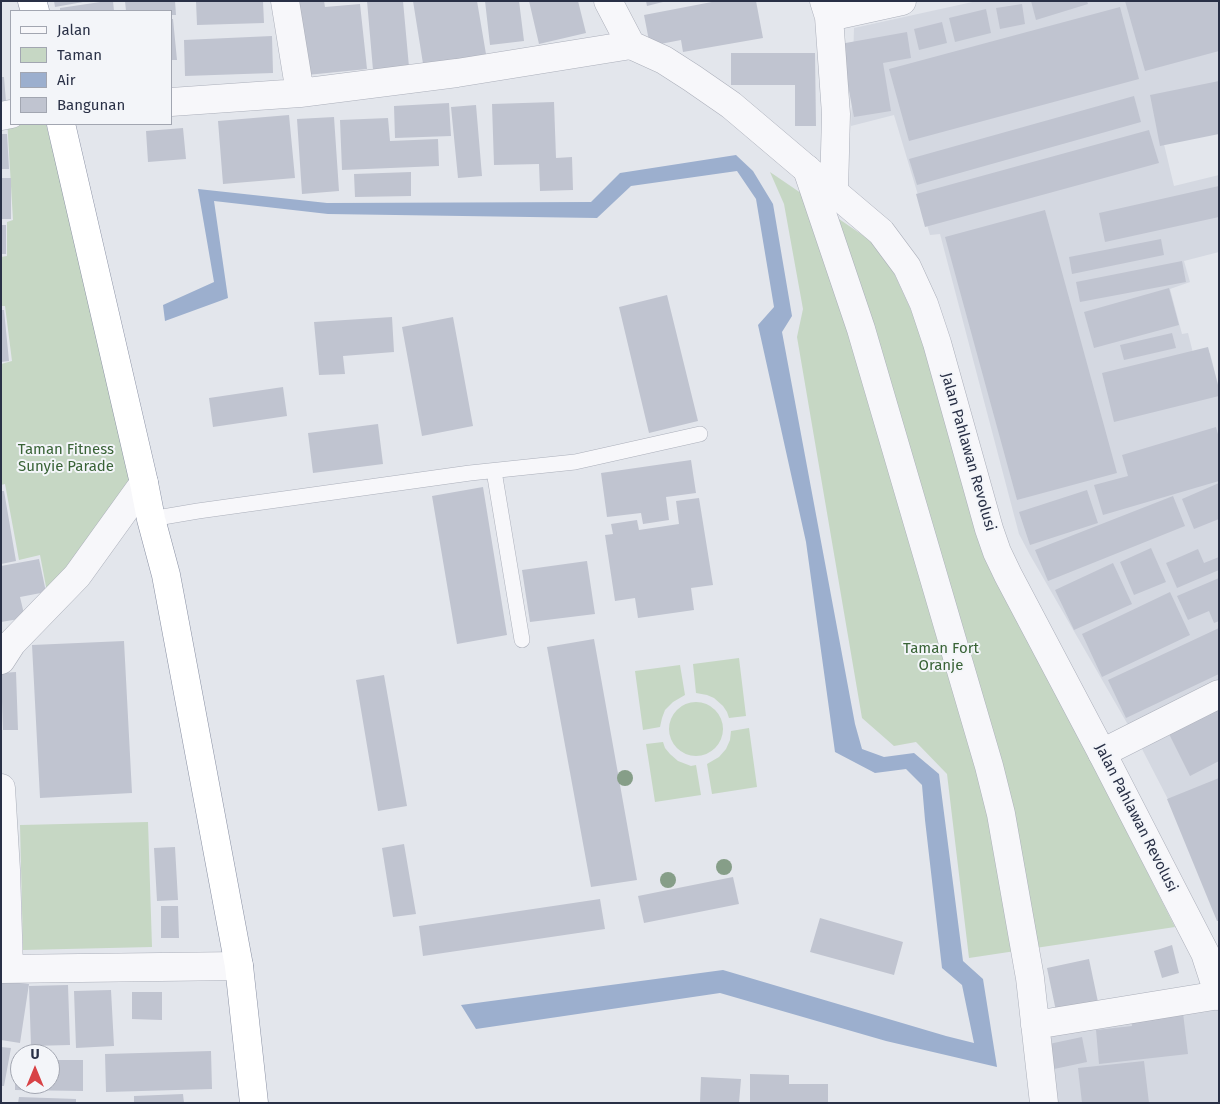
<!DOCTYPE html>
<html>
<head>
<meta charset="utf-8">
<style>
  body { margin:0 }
  #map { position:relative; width:1220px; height:1104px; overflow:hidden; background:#e3e6ec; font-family:"Fira Sans",sans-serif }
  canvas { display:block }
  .frame { position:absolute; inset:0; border:2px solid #293046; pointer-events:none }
  .legend { position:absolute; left:10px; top:10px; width:162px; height:115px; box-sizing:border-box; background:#f3f5f9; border:1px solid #a2a6b1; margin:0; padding:6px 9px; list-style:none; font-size:15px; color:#293046 }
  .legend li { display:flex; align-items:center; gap:10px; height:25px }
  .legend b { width:25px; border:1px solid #a2a6b1 }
  .north { position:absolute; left:10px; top:1044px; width:50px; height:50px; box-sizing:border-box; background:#f3f5f9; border:1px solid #a2a6b1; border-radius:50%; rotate:0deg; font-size:14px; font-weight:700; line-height:20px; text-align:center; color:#293046 }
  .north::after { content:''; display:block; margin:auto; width:18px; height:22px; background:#d84246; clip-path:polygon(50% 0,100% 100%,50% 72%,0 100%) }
</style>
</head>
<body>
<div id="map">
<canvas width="1220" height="1104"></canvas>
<div class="frame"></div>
<ul class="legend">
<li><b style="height:6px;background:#f7f7fa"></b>Jalan</li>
<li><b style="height:14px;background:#c6d7c4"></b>Taman</li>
<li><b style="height:14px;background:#9cafce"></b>Air</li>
<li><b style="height:14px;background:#c0c4d0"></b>Bangunan</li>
</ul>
<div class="north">U</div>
</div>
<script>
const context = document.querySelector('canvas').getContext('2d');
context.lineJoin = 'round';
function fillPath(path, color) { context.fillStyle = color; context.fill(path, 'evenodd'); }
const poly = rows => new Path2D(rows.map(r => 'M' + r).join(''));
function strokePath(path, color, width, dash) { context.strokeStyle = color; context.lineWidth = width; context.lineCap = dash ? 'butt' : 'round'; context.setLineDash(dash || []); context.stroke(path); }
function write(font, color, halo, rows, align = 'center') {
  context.font = font + ' "Fira Sans",sans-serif'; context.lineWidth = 4; context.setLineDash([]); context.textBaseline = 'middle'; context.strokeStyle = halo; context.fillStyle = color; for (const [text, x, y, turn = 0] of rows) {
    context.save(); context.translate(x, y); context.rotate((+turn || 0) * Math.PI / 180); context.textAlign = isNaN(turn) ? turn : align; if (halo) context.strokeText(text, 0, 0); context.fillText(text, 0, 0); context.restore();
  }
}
fillPath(poly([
  [977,1,1219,1,1219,121,1162,136,1174,186,1219,175,1219,252,1184,261,1190,282,1170,289,1182,334,1188,333,1194,357,1210,353,1219,388,1219,898,1142,749,1030,555,1019,534,940,234,930,235,894,115,851,126,854,28],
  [1219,1006,1219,1103,1057,1103,1049,1035]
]), '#d4d8e1');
fillPath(poly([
  [7,118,11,124,46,124,135,472,48,597,40,555,19,560,5,484,1,485,1,364,12,361,5,306,1,306,1,257,7,256,7,222,13,220],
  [770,172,883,249,926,343,987,554,1175,927,969,958,947,774,916,742,894,746,862,718,797,337,803,309,784,204],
  [739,658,746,716,729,718,727,712,723,706,714,698,707,695,696,693,693,664],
  [680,665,685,695,673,702,665,710,662,718,660,727,643,730,635,671],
  '669 729a27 27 0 1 1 54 0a27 27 0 1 1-54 0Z',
  [749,728,757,787,712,794,707,764,719,757,726,749,730,740,731,731],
  [663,742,665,748,670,754,678,761,691,766,696,765,701,795,655,802,646,744],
  [148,822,152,947,23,950,20,825]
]), '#c6d7c4');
fillPath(poly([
  [736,155,753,171,773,204,792,316,782,332,855,724,862,749,884,757,914,753,939,774,963,961,983,979,997,1067,886,1041,720,993,476,1029,461,1005,723,970,946,1036,974,1043,962,985,942,968,925,820,922,785,906,769,875,773,835,752,806,542,758,325,774,307,756,199,737,171,631,186,597,218,328,214,214,201,228,298,165,321,163,305,214,282,198,189,327,203,591,202,620,173]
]), '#9cafce');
fillPath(poly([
  [54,1,83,1,83,2,55,7],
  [107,1,113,1,114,11,60,11,60,8],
  [125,1,175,1,176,15,171,15,171,11,126,11],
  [196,1,263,1,264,23,197,25],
  [299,1,324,1,325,7,360,4,367,69,307,75],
  [367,1,403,1,409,67,373,70],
  [413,1,477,1,487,60,424,70],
  [485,1,519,1,524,41,490,45],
  [529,1,578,1,586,33,539,44],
  [646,1,663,1,663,2,647,6],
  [717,1,756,1,763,38,683,52,681,40,650,46,644,15],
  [1031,1,1087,1,1088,4,1036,20],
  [1125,1,1219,1,1219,51,1145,71],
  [1022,4,1025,24,1000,29,996,8],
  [1120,7,1139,79,909,141,889,69],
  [986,9,991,33,955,42,949,18],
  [171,19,173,19,177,60,171,60],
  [942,22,947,43,919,50,914,29],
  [907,32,911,58,883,63,891,111,854,117,840,44],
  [272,36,273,73,185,76,184,40],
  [731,53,815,53,816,126,795,126,795,85,731,85],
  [1,77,4,77,6,102,1,102],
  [1219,81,1219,134,1160,146,1150,95],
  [1134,96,1141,122,917,185,909,159],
  [554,102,556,158,572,157,573,190,540,191,539,164,494,165,492,104],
  [449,103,451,136,395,138,394,106],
  [476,105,482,176,458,178,451,107],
  [289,115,295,178,223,184,218,121],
  [334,117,339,191,302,194,297,119],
  [388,118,390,141,438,139,439,166,342,170,340,120],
  [183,128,186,159,148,162,146,131],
  [1149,130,1159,163,925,227,916,194],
  [1,134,7,134,9,169,1,169],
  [411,172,411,196,355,197,354,174],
  [1,178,11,178,11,219,1,219],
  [1219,186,1219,217,1105,242,1099,213],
  [1045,210,1117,473,1017,500,945,237],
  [1,225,6,225,6,254,1,254],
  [1161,239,1164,255,1072,274,1069,257],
  [1182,261,1186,282,1080,302,1076,282],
  [1169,288,1179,325,1094,348,1084,312],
  [667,295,698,421,649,433,619,307],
  [1,310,4,310,9,361,1,362],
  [392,317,394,352,343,356,345,374,319,375,314,322],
  [453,317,473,426,422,436,402,327],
  [1172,333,1176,348,1124,360,1120,345],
  [1208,347,1219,389,1219,396,1114,422,1102,373],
  [283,387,287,416,213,427,209,398],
  [378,424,383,464,313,473,308,433],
  [1216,427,1219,438,1219,481,1103,515,1094,485,1128,476,1122,455],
  [691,460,696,493,666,497,669,520,643,524,641,513,607,517,601,473],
  [1219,483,1219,519,1194,529,1182,499],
  [483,487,507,635,457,644,432,496],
  [1087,490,1098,523,1030,545,1019,512],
  [1,491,4,491,16,561,1,564],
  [1173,496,1185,526,1048,581,1035,550],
  [699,498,713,585,691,588,694,610,638,618,635,598,615,601,605,535,613,534,611,524,637,520,639,530,679,524,676,501],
  [1151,548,1166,582,1134,595,1120,562],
  [1198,549,1204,563,1219,557,1219,570,1177,588,1166,563],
  [39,559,46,592,20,597,25,618,1,622,1,566],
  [587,561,595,614,530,622,522,570],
  [1113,563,1132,604,1074,630,1055,590],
  [1219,578,1219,621,1214,623,1209,611,1188,620,1177,596],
  [1170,592,1190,635,1102,677,1082,634],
  [1219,628,1219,674,1126,718,1108,680],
  [594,639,637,880,591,887,547,647],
  [124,641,132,793,40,798,32,645],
  [16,672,18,730,3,730,1,673],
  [384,675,407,806,378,811,356,680],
  [1219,699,1219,761,1190,776,1165,726],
  [1219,778,1219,921,1217,921,1167,799],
  [404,844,416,914,393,917,382,848],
  [175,847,178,900,157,901,154,848],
  [733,877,739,904,644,923,638,896],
  [600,899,605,929,423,956,419,926],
  [161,906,178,906,179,938,161,938],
  [820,918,903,942,894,975,810,952],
  [1172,945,1179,973,1162,978,1154,951],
  [1089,959,1098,1002,1056,1011,1047,968],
  [1,981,29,984,20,1043,1,1040],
  [68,985,70,1045,31,1046,29,986],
  [111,990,114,1046,76,1048,74,991],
  [132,992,162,992,162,1020,132,1019],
  [1183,1013,1188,1054,1099,1064,1096,1030,1132,1026,1131,1019],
  [1082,1037,1087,1062,1054,1069,1049,1044],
  [1,1047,11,1048,4,1086,1,1086],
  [211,1051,212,1089,106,1092,105,1054],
  [15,1059,20,1059,20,1084,50,1084,50,1060,83,1060,83,1091,15,1090],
  [1144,1061,1149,1103,1082,1103,1078,1068],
  [750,1074,789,1075,789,1084,828,1084,828,1103,750,1103],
  [701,1077,741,1079,739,1103,700,1103],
  [183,1094,184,1103,134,1103,134,1096],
  [19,1097,76,1099,76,1103,18,1103]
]), '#c0c4d0');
const service = poly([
  [494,471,522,640],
  [151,519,198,511,470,473,575,462,700,434]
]);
const minor = poly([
  [285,1,300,93],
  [824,1,829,17,836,114,834,191],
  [829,17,902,1],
  [171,102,300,93,457,73,631,45],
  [1,116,11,114],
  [807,169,861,329,989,766,1001,814,1030,978,1044,1103],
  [1,660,12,643,77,576,144,483],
  [1102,753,1219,694],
  [1,788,6,870,9,968],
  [1,969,239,966],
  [1035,1025,1219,995]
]);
const tertiary = poly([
  [608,1,631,45,664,60,692,78,731,105,881,232,907,267,924,304,937,343,989,529,997,552,1008,575,1102,753,1205,953,1219,996]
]);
const trunk = poly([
  [32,1,35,11],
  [61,124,144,483,151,519,166,575,239,966,254,1103]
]);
strokePath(service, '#abafba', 16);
strokePath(minor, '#abafba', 29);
strokePath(tertiary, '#abafba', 29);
strokePath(trunk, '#8a91a4', 29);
strokePath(service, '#f7f7fa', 15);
strokePath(minor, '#f7f7fa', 28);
strokePath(tertiary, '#f7f7fa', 28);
strokePath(trunk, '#fff', 28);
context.fillStyle = '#869e88';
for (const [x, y] of [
  [625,778],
  [724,867],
  [668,880]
]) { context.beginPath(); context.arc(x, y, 8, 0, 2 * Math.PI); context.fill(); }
write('15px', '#396336', '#f3f5f9', [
  ["Taman Fitness",66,450],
  ["Sunyie Parade",66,467],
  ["Taman Fort",941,649],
  ["Oranje",941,666]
]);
write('15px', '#293046', '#f3f5f9', [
  ["Jalan Pahlawan Revolusi",968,452,74],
  ["Jalan Pahlawan Revolusi",1136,818,63]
]);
</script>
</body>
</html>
